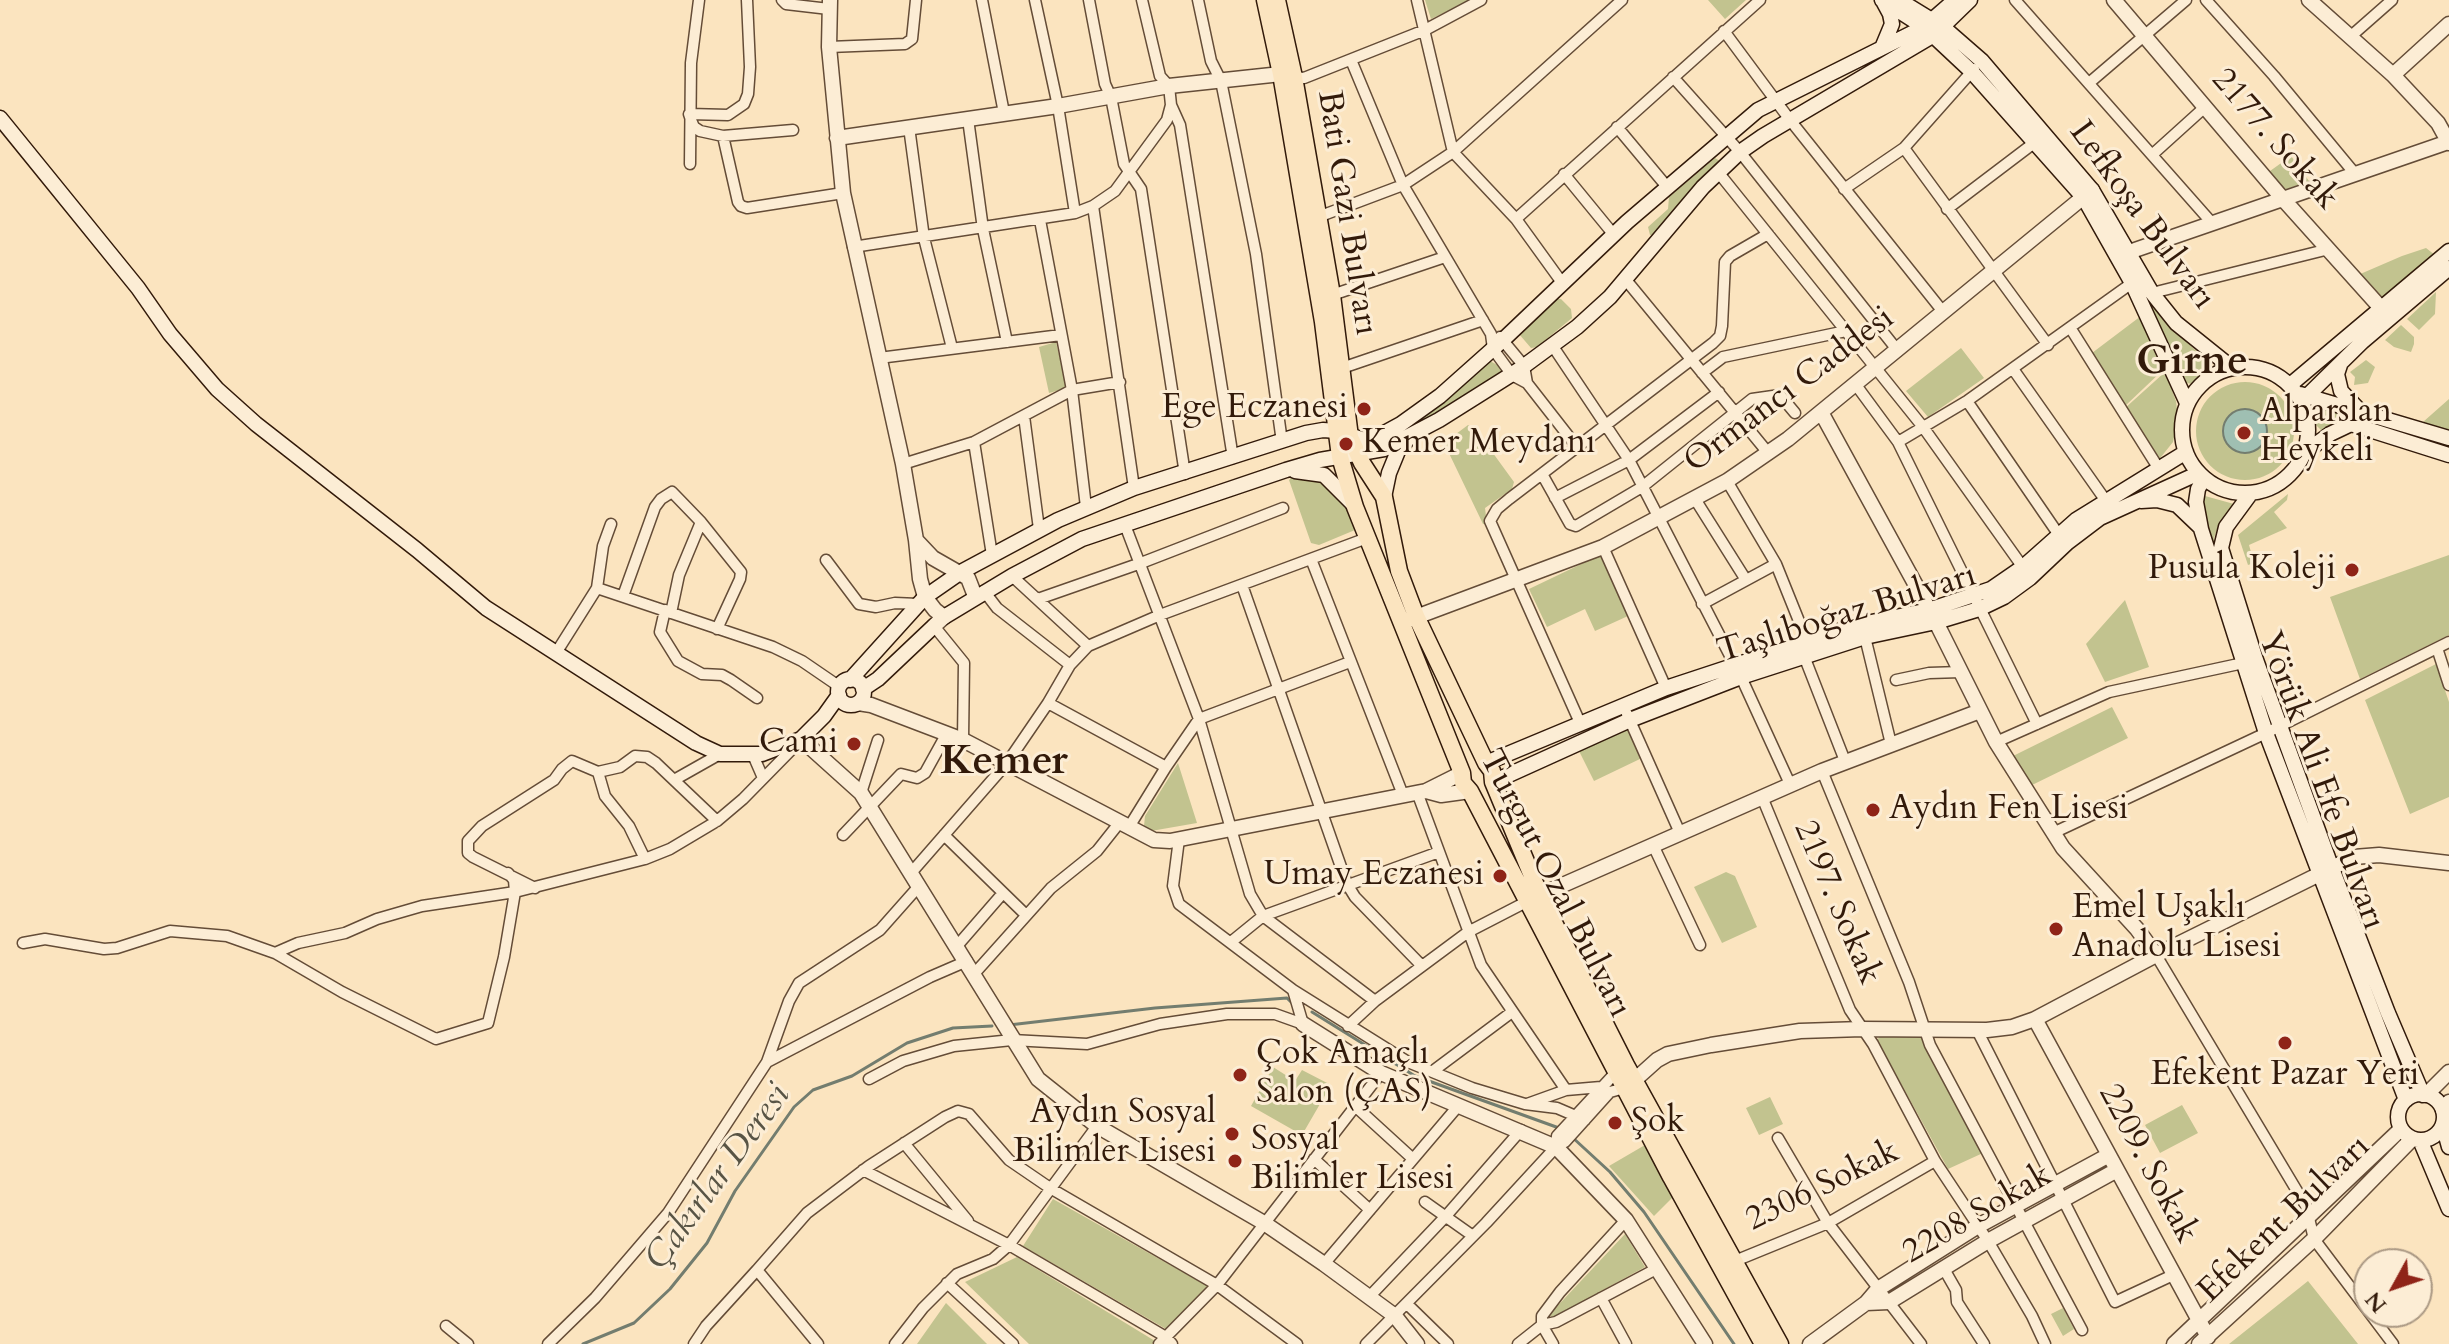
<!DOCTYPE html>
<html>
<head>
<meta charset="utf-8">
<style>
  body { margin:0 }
  #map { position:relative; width:2449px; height:1344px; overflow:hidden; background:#fbe4bf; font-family:Cardo,serif }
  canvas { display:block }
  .north { position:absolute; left:2353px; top:1248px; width:80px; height:80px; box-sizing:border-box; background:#fcedd5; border:2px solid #ab9984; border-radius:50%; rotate:230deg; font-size:22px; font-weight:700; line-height:32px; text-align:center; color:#321a0a }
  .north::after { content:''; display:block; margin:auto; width:28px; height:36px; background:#8f2418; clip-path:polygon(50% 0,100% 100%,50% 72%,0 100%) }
</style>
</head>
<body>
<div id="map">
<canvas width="2449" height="1344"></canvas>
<div class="north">N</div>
</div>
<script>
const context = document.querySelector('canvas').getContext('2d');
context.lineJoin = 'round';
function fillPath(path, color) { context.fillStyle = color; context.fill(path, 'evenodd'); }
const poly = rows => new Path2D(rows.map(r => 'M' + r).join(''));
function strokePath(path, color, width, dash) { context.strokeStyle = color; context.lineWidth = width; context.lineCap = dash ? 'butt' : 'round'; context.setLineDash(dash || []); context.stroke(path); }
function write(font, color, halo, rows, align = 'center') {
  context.font = font + ' Cardo,serif'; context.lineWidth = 6; context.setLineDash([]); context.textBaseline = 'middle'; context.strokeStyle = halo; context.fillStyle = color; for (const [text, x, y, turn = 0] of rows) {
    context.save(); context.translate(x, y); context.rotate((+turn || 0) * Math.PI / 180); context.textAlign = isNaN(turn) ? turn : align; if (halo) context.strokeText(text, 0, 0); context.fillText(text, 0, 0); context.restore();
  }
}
fillPath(poly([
  [1425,0,1470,0,1431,19],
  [1708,0,1746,0,1725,19],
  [2291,156,2309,181,2284,190,2270,171],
  [1715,158,1720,161,1655,236,1650,235,1648,227,1668,209,1669,197],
  [2426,248,2435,255,2384,299,2378,300,2358,275,2402,256],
  [2436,292,2435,314,2419,330,2407,319],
  [2146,295,2170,326,2213,367,2192,384,2187,383],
  [1557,299,1561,299,1571,309,1572,318,1537,347,1531,348,1519,334],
  [2141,316,2163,370,2124,407,2092,353],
  [2401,325,2414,337,2414,344,2411,352,2394,347,2385,340],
  [1056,342,1067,388,1049,393,1039,347],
  [1961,348,1984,378,1928,417,1906,391],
  [2366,360,2375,367,2368,383,2354,385,2355,377,2350,372],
  [1490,361,1501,367,1501,373,1444,411,1399,435,1455,392],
  [2165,372,2176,401,2178,419,2173,442,2157,462,2124,409],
  '2196 431a49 49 0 1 1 98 0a49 49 0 1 1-98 0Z',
  [2449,399,2449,430,2423,422],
  [2325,408,2355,416,2353,419,2341,417,2322,431,2316,425,2322,410],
  [1468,425,1474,427,1514,482,1512,489,1485,508,1487,524,1483,524,1446,447,1448,440],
  [1292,477,1324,479,1344,499,1356,523,1355,530,1319,545,1311,543,1289,480],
  [2288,494,2287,500,2274,512,2287,528,2249,545,2254,563,2248,565,2238,535],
  [2205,496,2234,504,2218,526,2214,538,2215,549,2212,550,2201,498],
  [1600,555,1628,616,1595,631,1585,609,1547,627,1529,589],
  [2449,555,2449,635,2360,679,2330,597],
  [2125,600,2149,667,2105,682,2086,644],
  [2436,664,2449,702,2449,797,2410,814,2365,700],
  [2112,707,2128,738,2028,787,2013,756],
  [1627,726,1642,758,1594,781,1578,749],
  [1178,763,1197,823,1151,831,1144,826,1145,816],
  [1726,872,1735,876,1757,927,1722,943,1694,887],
  [1881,1035,1919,1036,1924,1041,1983,1153,1948,1169,1877,1040],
  [1273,1067,1295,1081,1302,1070,1331,1085,1302,1135,1251,1106],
  [1770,1097,1783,1124,1759,1135,1746,1108],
  [2182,1105,2198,1133,2160,1153,2145,1125],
  [1645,1145,1673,1197,1654,1216,1609,1166],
  [1053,1199,1209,1287,1166,1329,1023,1246],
  [1625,1234,1645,1267,1552,1318,1549,1315],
  [1017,1257,1155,1341,1152,1344,1029,1344,965,1282],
  [2308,1281,2358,1344,2229,1344],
  [946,1303,987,1344,917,1344],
  [2063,1308,2074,1329,2063,1336,2051,1314]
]), '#c2c38f');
const water = poly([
  '2223 431a22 22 0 1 1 44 0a22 22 0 1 1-44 0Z'
]);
fillPath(water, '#9fbfb2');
strokePath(water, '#737d6f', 2);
strokePath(poly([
  [1312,1012,1415,1076,1559,1128],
  [1009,1025,1155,1008,1287,998,1293,1004],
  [1572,1137,1610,1172,1644,1212,1734,1344],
  [583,1344,634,1323,670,1289,707,1243,735,1191,794,1107,813,1090,852,1076,907,1043,953,1028,992,1026]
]), '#737d6f', 3);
const minor = poly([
  [747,0,750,67,748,94,744,104,728,115,689,114,691,120,694,127,700,131,723,136,793,130],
  [782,0,786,4,829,9],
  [982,0,1004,113],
  [1035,0,1058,106,1075,213],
  [1089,0,1105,84,1111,97,1124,164,1141,189,1185,474],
  [1198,0,1211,61,1221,81,1256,254,1282,442],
  [1417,0,1453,152,1516,219,1563,284],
  [2015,0,2212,223],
  [2206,0,2274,76,2356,175],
  [1724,31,1790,120,1944,313],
  [2350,37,2392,0],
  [829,47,905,44,912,39,916,0],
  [1351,60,1403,185,1491,334,1493,349,1512,375,1527,383,1577,447],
  [1294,77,1304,78,1425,30,1481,0],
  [1673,77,1740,152,1898,351],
  [2089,83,2186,0],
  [1171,105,1180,125,1233,458],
  [968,119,983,229,1007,342],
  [909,127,924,238,952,348],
  [1617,127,1668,188],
  [723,136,738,202,741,206,747,208,843,193],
  [1904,148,2048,345],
  [2153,154,2205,107],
  [690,164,691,63,699,0],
  [1718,172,1923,427,2027,573],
  [1564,174,1614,235],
  [1844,189,1904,148,1974,69],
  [1093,206,1134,488],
  [1947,209,2034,143],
  [1318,217,1403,185,1453,152,1622,0],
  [1516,219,1760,0],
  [1040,220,1072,390,1086,507],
  [853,247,1075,213,1093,206,1115,191,1167,120,1171,105,1169,86,1160,76,1142,0],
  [1626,280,1769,454],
  [2152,293,2329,249],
  [1332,295,1445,257],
  [2071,329,2159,469],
  [1500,337,1524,366,1527,383],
  [1552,345,1629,460,1741,677,1790,784],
  [879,358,1061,335],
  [1342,368,1483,320],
  [2013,369,2106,501],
  [1702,373,1723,357,1846,331],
  [1856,385,1898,442,2037,724],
  [1967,401,2061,538],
  [1024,416,1039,529],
  [974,442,992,555],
  [1898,442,1967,401,2132,283],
  [903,464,974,442,1072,390,1120,382],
  [1542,474,1570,524,1576,526,1642,487,1752,399,1780,395,1795,413],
  [1727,481,1776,564,1807,641],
  [1555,498,1629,460,1719,392],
  [1695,499,1746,580],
  [1125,525,1199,719,1250,894,1263,916,1375,1001],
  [1603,547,1666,688],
  [1311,559,1403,795],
  [826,560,859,604,876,607,895,603,918,604],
  [1012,576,1088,646],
  [1242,585,1347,884,1355,897,1422,966],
  [597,588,773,647,802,661,840,687],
  [984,591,997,608,1070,665],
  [623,596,655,507,661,499,672,492,701,522,741,572,740,579,717,629],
  [1038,599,1141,563,1283,508],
  [1702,604,1776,564],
  [665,610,660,632,678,661,702,674,722,675,731,680,757,698],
  [671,613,679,575,701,522],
  [934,626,964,663,963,740],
  [1865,637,1891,744],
  [2437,648,2449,685],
  [556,653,597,588,603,546,611,524],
  [1804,656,1845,761],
  [1896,680,1929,673,1961,672],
  [1048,703,1166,767],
  [1627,714,1680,833],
  [1581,725,1490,521,1497,509,1509,499,1713,343,1720,336,1722,326,1725,262,1730,256,1768,234],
  [1996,742,2109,692,2248,662],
  [753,755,763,778],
  [1822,771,1909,982,1930,1045,2082,1330],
  [598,772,605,796,629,826,645,859],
  [674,780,720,754],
  [1417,792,1481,965,1566,1090],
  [861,793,878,740],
  [1762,797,1850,1010,1873,1044,1935,1161,1988,1241,2032,1316,2045,1344],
  [1129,827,1166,767,1199,719,1350,662],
  [2053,833,2266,733,2449,642],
  [843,835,901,774,917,778,925,773,946,735],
  [944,835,1026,915],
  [1179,839,1173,886,1179,904,1293,990,1408,1062,1472,1088,1525,1104,1557,1108,1585,1120],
  [1653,845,1700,945],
  [911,873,1007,763,1048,703,1070,665,1088,646,1160,615,1367,538],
  [535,888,473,857,468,853,468,841,482,826,554,780,562,769,572,761,598,772,620,767,635,756,647,757,656,763,717,821],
  [1231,942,1263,916,1439,852],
  [23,943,45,939,104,949,117,948,170,931,227,936,275,953,342,992,436,1039,488,1023,504,957,515,892,514,880,508,873],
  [957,946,1003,893],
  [275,953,298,943,345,933,377,919,422,906,515,892,645,859,670,849,717,821,743,799,797,744],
  [2156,955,2306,1206,2314,1239,2393,1344],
  [974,974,1051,888,1097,851,1120,822],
  [1293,990,1303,1024],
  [1348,1026,1375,1001,1468,932,1530,900],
  [1977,1030,2115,1302,2173,1275],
  [767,1062,930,977,967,961],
  [1433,1071,1512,1012],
  [869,1079,903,1061,954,1046,1012,1040,1087,1044,1160,1024,1227,1014,1275,1014,1303,1024],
  [1527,1104,1566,1090,1601,1087],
  [1355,1106,1413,1159],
  [1778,1138,1828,1223,1921,1344],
  [904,1143,968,1221],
  [1556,1147,1557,1136,1619,1069],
  [1314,1159,1370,1210],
  [863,1170,1009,1245,1166,1337,1172,1344],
  [1425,1202,1473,1236],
  [1730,1263,1828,1223,1935,1161],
  [1324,1264,1459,1105],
  [1944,1269,1956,1290,1957,1302,1984,1344],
  [947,1283,1013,1344],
  [1370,1296,1446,1216,1521,1130],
  [1601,1298,1626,1344],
  [1407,1304,1448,1344],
  [1542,1325,1556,1322,1658,1268],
  [1542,1325,1553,1344],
  [446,1326,468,1344],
  [548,1344,595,1298,668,1213,767,1062,789,1001,799,983,880,930,919,886],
  [694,1344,706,1326,757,1270],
  [818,1344,757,1270,807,1213,869,1166,945,1117,958,1111,969,1114,1009,1160,1050,1188,1217,1285,1297,1344],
  [895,1344,923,1308,957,1274,993,1259,1009,1245,1097,1126],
  [1159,1344,1217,1285,1381,1073],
  [1366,1344,1486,1223,1556,1147,1565,1142,1610,1092,1624,1088],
  [1518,1344,1542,1325,1542,1316,1560,1292,1626,1220]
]);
const tertiary = poly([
  [830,0,829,47,843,193,903,464,916,540],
  [2114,0,2283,199,2389,317],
  [2309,0,2393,75,2438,123,2449,143],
  [2393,75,2449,24],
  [837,138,1058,106,1169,86,1281,74,1289,76],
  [2129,252,2448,142],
  [1821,412,1936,622,1996,742,2063,848,2137,929,2156,955],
  [1408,620,1603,547,1727,481,1788,439,2092,190],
  [935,625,944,617,935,610,925,597,920,579,916,540,933,558,968,578,975,596],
  [858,703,871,705,963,740,1154,840,1170,841,1426,791,1462,773],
  [801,739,861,793,1038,1079,1097,1126,1264,1223,1324,1264,1395,1316,1417,1344],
  [1426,791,1441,795,1470,791],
  [1540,895,1822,771,1980,711],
  [2035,1019,2208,1337],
  [1303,1024,1381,1073,1556,1147,1626,1220,1705,1344],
  [1628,1086,1657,1060,1668,1054,1711,1045,1800,1031,1862,1029,1987,1030,2012,1027,2035,1019,2156,955,2354,857,2379,855,2449,863],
  [2426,1095,2449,1072],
  [2443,1110,2449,1102],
  [1866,1303,1889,1302,1988,1241,2117,1170],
  [1810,1344,1866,1303,1878,1289,1978,1226,2109,1155],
  [2174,1344,2401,1129],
  [2199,1344,2314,1239,2412,1139]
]);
const secondary = poly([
  [1882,0,1924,27,1972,72,2084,198,2132,283,2187,403],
  [1899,0,1943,27,1982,61,2092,190,2152,293,2176,323,2232,368],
  [1882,48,1892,24,1890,14,1883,1],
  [0,118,138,288,170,334,217,389,256,424,417,550,486,608,696,743,720,754,762,754,801,739,824,716,839,695],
  [2340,365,2337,374,2341,391,2360,411],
  '2182 430a63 63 0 1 1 126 0a63 63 0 1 1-126 0Z',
  [2290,385,2449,251],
  [2300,394,2449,438],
  [2301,402,2362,342,2449,268],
  [2304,453,2330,434,2351,424,2449,455],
  [1295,471,1324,475,1353,504],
  [2204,478,2198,489,2196,502,2201,529,2244,664,2266,733,2406,1100],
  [2251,493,2226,527,2221,548,2256,660,2331,866,2388,1013,2423,1095],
  [1384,497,1389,473,1398,451,1408,439],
  [2141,501,2157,500,2177,505,2199,526],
  [944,617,1012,576,1082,539,1286,470,1320,460,1384,449,1439,420,1520,369,1577,327,1610,297,1703,187,1740,152,1763,136,1934,35,1970,0],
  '838 692a13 13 0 1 1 26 0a13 13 0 1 1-26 0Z',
  [850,680,925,597,961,572,1058,520,1134,488,1306,433,1323,430,1337,431,1364,440,1379,436,1401,424,1440,396,1504,339,1627,222,1758,110,1924,27,1955,0],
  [863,689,878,679,934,626],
  [1486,763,1666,688,1857,625,1929,610,1991,589,2023,567,2076,520,2186,452],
  [1493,782,1630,720,1741,677,1865,637,1936,622,1979,609,2004,597,2030,578,2067,543,2100,518,2199,473],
  '2398 1117a23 23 0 1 1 46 0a23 23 0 1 1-46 0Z',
  [2443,1125,2449,1147],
  [2420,1140,2449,1209]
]);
const primary = poly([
  [1265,0,1281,74,1323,322,1340,457,1355,507,1462,773,1463,783,1470,791,1671,1177,1763,1344],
  [1277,0,1294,77,1332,295,1350,437,1362,463,1384,497,1399,571,1416,616,1486,763,1492,771,1493,782,1540,895,1626,1065,1780,1344]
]);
strokePath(minor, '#644c37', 13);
strokePath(tertiary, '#644c37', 17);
strokePath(secondary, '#321a0a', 17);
strokePath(primary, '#321a0a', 19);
strokePath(minor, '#fcedd5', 10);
strokePath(tertiary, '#fcedd5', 14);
strokePath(secondary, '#fcedd5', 14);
strokePath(primary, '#fbe4bf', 16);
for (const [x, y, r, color] of [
  [1364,409,8,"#8f2418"],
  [2244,433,8,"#8f2418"],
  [1346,444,8,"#8f2418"],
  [2352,570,8,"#8f2418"],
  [854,744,8,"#8f2418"],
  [1873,810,8,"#8f2418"],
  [1500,876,8,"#8f2418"],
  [2056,929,8,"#8f2418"],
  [2285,1043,8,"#8f2418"],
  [1240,1075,8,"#8f2418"],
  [1615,1123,8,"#8f2418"],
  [1232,1134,8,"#8f2418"],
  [1235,1161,8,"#8f2418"]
]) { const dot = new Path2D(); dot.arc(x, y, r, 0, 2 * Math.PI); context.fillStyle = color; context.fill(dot); strokePath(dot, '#fcedd5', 3); }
write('34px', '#321a0a', '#fcedd5', [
  ["2177. Sokak",2274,140,49],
  ["Bati Gazi Bulvarı",1346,213,81],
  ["Lefkoşa Bulvarı",2141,216,54],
  ["Ormancı Caddesi",1790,391,-37],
  ["Taşlıboğaz Bulvarı",1847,615,-17],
  ["Yörük Ali Efe Bulvarı",2320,781,70],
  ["Turgut Ozal Bulvarı",1554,884,63],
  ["2197. Sokak",1836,903,67],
  ["2209. Sokak",2147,1164,62],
  ["2306 Sokak",1823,1187,-26],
  ["2208 Sokak",1978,1215,-30],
  ["Efekent Bulvarı",2285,1220,-44]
]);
write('34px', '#321a0a', '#fcedd5', [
  ["Ege Eczanesi",1348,409,"right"],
  ["Alparslan",2260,413],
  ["Heykeli",2260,452],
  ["Kemer Meydanı",1362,444],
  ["Pusula Koleji",2336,570,"right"],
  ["Cami",838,744,"right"],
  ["Aydın Fen Lisesi",1889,810],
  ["Umay Eczanesi",1484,876,"right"],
  ["Emel Uşaklı",2072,909],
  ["Anadolu Lisesi",2072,948],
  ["Çok Amaçlı",1256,1055],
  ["Salon (ÇAS)",1256,1094],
  ["Efekent Pazar Yeri",2285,1076,"center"],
  ["Aydın Sosyal",1216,1114,"right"],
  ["Bilimler Lisesi",1216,1153,"right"],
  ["Şok",1631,1123],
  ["Sosyal",1251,1141],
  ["Bilimler Lisesi",1251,1180]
], 'left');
write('italic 36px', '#585445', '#fcedd5', [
  ["Çakırlar Deresi",719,1178,-54]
]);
write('bold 42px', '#321a0a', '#fcedd5', [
  ["Girne",2192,363],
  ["Kemer",1004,763]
]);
</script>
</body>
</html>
